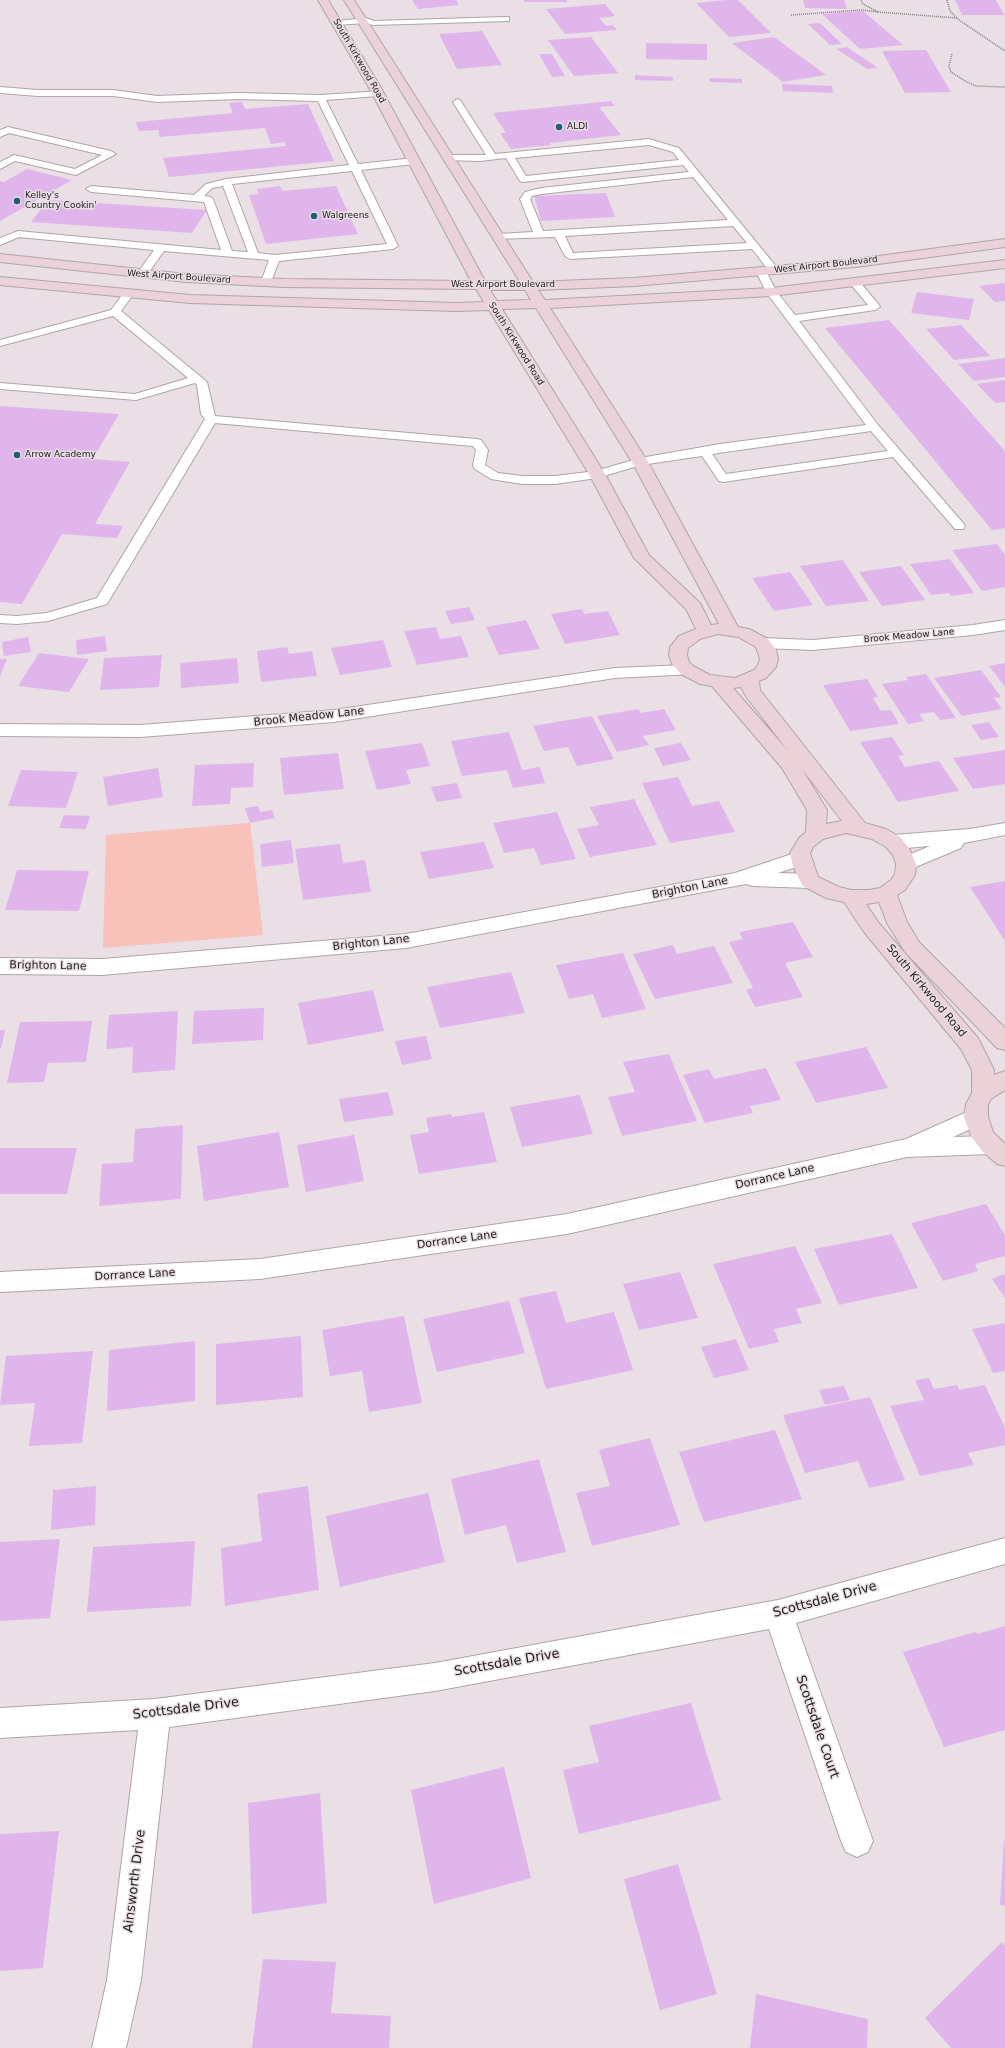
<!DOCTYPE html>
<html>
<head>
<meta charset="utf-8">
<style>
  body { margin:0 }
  canvas { display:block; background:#e9dfe5 }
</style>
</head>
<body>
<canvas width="1005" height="2048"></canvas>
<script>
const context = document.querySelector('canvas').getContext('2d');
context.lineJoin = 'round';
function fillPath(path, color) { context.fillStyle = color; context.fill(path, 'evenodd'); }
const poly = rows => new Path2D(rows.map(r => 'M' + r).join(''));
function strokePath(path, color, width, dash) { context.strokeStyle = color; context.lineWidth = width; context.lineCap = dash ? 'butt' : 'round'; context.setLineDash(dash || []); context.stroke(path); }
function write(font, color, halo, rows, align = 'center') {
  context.font = font + ' "DejaVu Sans",sans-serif'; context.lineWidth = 3; context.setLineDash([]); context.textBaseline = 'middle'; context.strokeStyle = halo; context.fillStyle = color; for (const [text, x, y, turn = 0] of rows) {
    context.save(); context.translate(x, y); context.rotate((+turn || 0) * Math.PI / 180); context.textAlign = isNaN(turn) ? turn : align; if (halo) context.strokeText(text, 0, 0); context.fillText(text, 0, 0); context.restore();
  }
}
fillPath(poly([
  [250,823,263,935,103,948,106,835]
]), '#f8c1b9');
fillPath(poly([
  [412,0,456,0,459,5,418,9],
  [524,0,567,0,567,2,524,2],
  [726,0,738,0,771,33,729,37,696,3],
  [803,0,844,0,847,9,805,8],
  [955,0,996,0,1004,15,962,15],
  [605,4,615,16,599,18,606,26,613,25,617,30,565,34,546,9],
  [863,11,903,45,860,49,822,14],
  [820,23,842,44,830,45,808,24],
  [482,31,502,65,457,69,439,34],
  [591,37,618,73,574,76,548,40],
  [774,37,826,75,783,82,732,43],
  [646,43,707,44,707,60,646,59],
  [847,47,878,68,867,69,836,49],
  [926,50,951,92,905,93,882,51],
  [539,54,552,54,565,76,552,77],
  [635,75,673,77,673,81,635,80],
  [709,78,742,79,742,83,710,82],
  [782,84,832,86,833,93,783,91],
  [611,101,615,106,599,107,621,135,550,143,551,145,511,149,500,133,506,133,493,113],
  [242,102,245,109,308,104,334,161,169,177,163,158,286,146,285,142,271,144,265,128,160,137,158,130,139,131,136,122,233,113,229,103],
  [27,169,72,180,0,221,0,181,4,182],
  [280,186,282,191,336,186,358,234,266,244,249,195,259,194,257,189],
  [606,193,615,217,541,221,534,196],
  [48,200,207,210,192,233,31,222],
  [1005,283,1005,301,995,302,979,286],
  [917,292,974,299,969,320,911,313],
  [889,320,1005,451,1005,528,992,530,825,328],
  [961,325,990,356,954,360,926,329],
  [1005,358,1005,377,974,381,958,364],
  [1005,380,1005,402,995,403,977,384],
  [0,406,119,414,93,459,130,462,95,524,123,526,117,538,62,534,22,604,0,602],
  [997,544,1005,555,1005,587,982,591,952,550],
  [950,559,974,593,951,596,949,593,931,595,910,564],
  [843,560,869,601,826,606,800,566],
  [901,566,925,600,882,606,859,572],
  [790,572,813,605,774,611,752,578],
  [469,607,475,620,451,624,445,611],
  [582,609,584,614,608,611,620,635,565,644,551,614],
  [526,620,540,649,499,655,486,627],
  [436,627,440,639,461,636,469,657,417,665,404,631],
  [105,636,107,651,77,655,76,640],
  [28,637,31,652,4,656,2,642],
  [383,640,392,667,340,675,331,648],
  [287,647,289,654,312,651,317,676,261,682,257,651],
  [39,653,89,659,69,692,18,686],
  [162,655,159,687,100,690,104,658],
  [237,658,239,683,181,688,180,663],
  [0,659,7,659,0,676],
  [1005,663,1005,687,989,666],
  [981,670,1001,697,994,698,1002,709,962,716,934,678],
  [926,674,956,718,940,720,934,712,919,714,924,721,908,724,882,684,908,680,906,677],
  [867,679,878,697,873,698,881,711,891,710,899,724,850,731,823,685],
  [638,709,641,713,664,709,676,730,643,736,649,745,617,752,597,716],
  [592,716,614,759,577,766,568,747,544,751,533,726],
  [989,722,999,737,981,740,971,725],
  [509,732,522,770,540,767,545,783,513,788,507,770,462,776,451,741],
  [892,737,904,755,898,756,905,767,939,761,959,791,898,802,860,742],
  [422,743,430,766,406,770,411,784,377,790,365,751],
  [681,743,691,760,663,766,654,748],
  [1005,750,1005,784,973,789,953,758],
  [338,753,344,789,284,795,280,758],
  [254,763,253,787,231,788,230,804,192,806,195,765],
  [158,768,163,797,108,806,103,777],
  [21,770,78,772,66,808,8,806],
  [678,777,692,806,719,801,735,832,670,843,642,783],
  [457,783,462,798,437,802,431,787],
  [634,799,657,845,590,857,577,829,599,825,590,807],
  [258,806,260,812,272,810,275,818,250,823,245,808],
  [557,812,576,859,541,865,534,848,504,853,493,823],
  [64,815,90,816,86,829,59,828],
  [291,840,294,863,262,867,260,844],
  [484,842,494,868,429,879,420,852],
  [340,844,343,863,365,860,371,892,303,900,295,849],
  [17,870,89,871,79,911,5,910],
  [1005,881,1005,941,970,887],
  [793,922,813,957,785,963,803,997,755,1007,746,990,753,988,729,942,743,939,739,932],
  [673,945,677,954,714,946,733,983,655,999,633,954],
  [623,953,646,1009,602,1018,593,994,569,999,556,965],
  [511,972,525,1013,440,1028,427,987],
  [373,990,384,1031,308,1045,298,1003],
  [264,1008,263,1040,192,1044,194,1011],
  [178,1011,175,1070,132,1073,133,1047,106,1049,109,1015],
  [92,1021,86,1062,48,1063,44,1082,7,1083,20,1022],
  [0,1030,5,1030,1,1048,0,1048],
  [426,1036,432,1059,402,1065,395,1041],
  [866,1047,888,1088,816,1103,795,1062],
  [669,1054,697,1121,622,1136,608,1097,635,1092,623,1062],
  [766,1068,781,1100,750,1106,753,1113,705,1123,683,1075,709,1069,714,1079],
  [388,1092,394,1115,344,1122,339,1099],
  [580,1095,593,1134,522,1147,510,1107],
  [484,1112,497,1162,419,1174,410,1135,429,1132,426,1118,451,1114,452,1117],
  [183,1125,181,1199,99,1206,102,1164,133,1162,135,1129],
  [279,1132,289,1187,204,1201,197,1146],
  [354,1135,364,1181,306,1192,297,1145],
  [0,1148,77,1148,67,1194,0,1194],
  [986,1204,1005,1235,1005,1256,975,1264,978,1271,943,1281,911,1223],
  [892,1234,918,1288,839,1305,814,1249],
  [795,1246,822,1303,796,1309,802,1323,774,1329,779,1342,749,1349,713,1264],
  [680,1272,698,1318,639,1330,623,1284],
  [1005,1274,1005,1298,992,1279],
  [556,1291,566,1323,614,1312,633,1370,546,1389,519,1298],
  [509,1301,525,1353,437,1372,423,1319],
  [404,1316,422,1403,369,1412,362,1371,330,1376,322,1330],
  [1005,1323,1005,1371,993,1373,972,1329],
  [301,1336,303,1397,216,1405,216,1344],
  [736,1339,749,1370,714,1378,701,1347],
  [195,1341,195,1401,107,1411,109,1350],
  [93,1351,82,1443,29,1446,35,1403,0,1405,6,1356],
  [929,1378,934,1389,957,1385,959,1390,985,1385,1005,1428,1005,1445,968,1453,974,1465,920,1476,890,1406,924,1400,915,1380],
  [844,1386,850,1400,825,1405,819,1390],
  [870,1397,905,1480,869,1488,858,1461,805,1473,783,1415],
  [775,1430,802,1499,704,1522,679,1452],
  [650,1438,680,1525,592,1546,576,1493,610,1486,599,1450],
  [539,1459,566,1552,517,1563,506,1525,465,1535,451,1479],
  [96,1486,95,1525,51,1530,53,1490],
  [308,1486,319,1590,225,1606,221,1548,262,1541,257,1494],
  [428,1493,445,1562,340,1587,326,1516],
  [60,1539,50,1618,0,1621,0,1542],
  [195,1541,191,1606,87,1612,93,1547],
  [1005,1626,1005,1730,944,1747,903,1652,976,1632,977,1634],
  [691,1703,721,1800,579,1834,563,1770,599,1762,589,1726],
  [504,1767,531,1878,434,1904,411,1790],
  [320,1793,327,1903,252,1914,248,1803],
  [59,1831,43,1968,0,1971,0,1834],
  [1004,1841,1005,1841,1005,1906,1000,1905],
  [678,1864,717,1994,660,2010,624,1879],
  [1002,1942,1005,1946,1005,2048,951,2048,925,2018],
  [263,1959,336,1962,331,2013,391,2016,389,2048,252,2048],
  [756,1994,868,2019,867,2048,750,2048]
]), '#e0b5ec');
const service = poly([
  [506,17,509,17,509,21,373,25,365,23,337,25,333,23,337,21,366,18,374,21,506,17],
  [0,87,38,90,113,90,157,96,238,93,321,95,381,91,381,95,378,96,326,100,358,164,414,158,419,161,414,164,361,170,398,246,393,249,279,261,271,282,266,285,261,282,269,260,164,251,146,276,142,277,137,274,154,250,19,237,0,245,0,238,18,231,221,250,204,202,91,192,86,189,91,186,194,195,206,184,226,179,349,165,318,101,238,99,157,102,113,96,38,96,0,93,0,87],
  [352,171,387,244,275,255,258,253,232,184,352,171],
  [223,186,248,252,232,251,213,199,211,197,204,196,212,188,223,186],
  [457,99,460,100,495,154,649,139,679,148,779,270,778,272,770,272,752,249,570,259,565,256,555,237,494,239,493,237,498,234,533,232,520,199,525,192,541,188,689,172,683,165,523,182,520,181,506,158,480,161,445,160,443,158,448,155,486,155,453,102,457,99],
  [649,145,673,152,679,160,526,176,515,158,649,145],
  [693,177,728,220,543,231,530,199,532,196,541,194,693,177],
  [733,226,747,243,573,253,565,236,733,226],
  [8,127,111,151,116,154,76,175,15,161,0,169,0,162,14,155,75,169,102,155,9,133,0,137,0,130,8,127],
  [761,268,765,269,776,291,795,315,868,305,849,282,854,279,858,280,879,305,880,307,875,310,799,321,878,425,963,523,965,526,963,529,955,529,893,457,723,482,719,481,702,456,641,465,597,478,555,484,522,484,491,479,475,469,473,466,476,450,473,446,215,423,107,604,48,621,17,624,0,623,0,615,17,616,47,613,97,598,205,419,201,414,197,385,195,383,136,400,0,389,0,383,135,394,188,378,113,316,0,346,0,340,111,310,125,291,133,291,134,293,121,311,207,382,215,416,477,439,481,440,488,450,485,465,498,473,522,476,555,476,596,471,640,458,720,444,866,425,766,292,756,271,761,268],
  [871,431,888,451,726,474,712,454,871,431]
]);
const minor = poly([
  [1005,620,1005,630,973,635,813,650,762,648,756,647,753,643,756,639,762,638,813,640,973,625,1005,620],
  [687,665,693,666,696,670,693,674,615,678,334,722,140,737,0,736,0,724,140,725,334,710,615,668,687,665],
  [1005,823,1005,835,964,843,961,848,906,871,899,869,896,864,899,859,930,846,893,849,886,847,883,842,886,837,893,835,970,829,1005,823],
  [801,851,808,853,811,858,808,863,778,873,810,874,817,876,820,881,817,886,810,888,753,886,746,884,406,948,102,975,0,974,0,958,102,959,406,934,735,873,801,851],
  [1005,1538,1005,1564,796,1623,873,1841,868,1852,857,1857,846,1852,841,1841,769,1629,435,1691,169,1727,141,1980,126,2048,92,2048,107,1980,138,1730,0,1738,0,1708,155,1699,435,1663,778,1600,1005,1538]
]);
const tertiary = poly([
  [976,1108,984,1111,988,1117,984,1123,953,1137,990,1136,998,1139,1002,1145,998,1151,990,1154,907,1157,567,1234,260,1279,0,1292,0,1272,260,1259,567,1214,906,1139,976,1108]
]);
const secondary = poly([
  [318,0,328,0,380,86,485,281,520,282,344,0,354,0,533,282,634,278,856,259,1005,239,1005,247,856,267,634,286,538,290,545,300,771,288,1005,260,1005,268,771,296,550,308,648,462,738,627,749,629,768,639,776,650,778,659,776,667,766,678,759,681,760,690,865,823,886,829,900,837,909,848,916,864,915,875,905,890,897,895,907,922,919,942,1005,1028,1005,1050,997,1048,905,952,887,923,879,902,866,904,878,922,978,1038,994,1070,994,1075,1005,1071,1005,1090,991,1099,988,1104,988,1117,993,1132,1005,1144,1005,1166,997,1164,982,1151,971,1136,964,1117,966,1104,972,1093,972,1070,961,1049,864,932,844,902,826,898,803,886,800,881,793,866,790,853,799,838,806,832,807,810,782,768,712,686,700,684,681,674,672,664,669,655,670,647,679,636,696,629,686,609,634,558,589,474,489,310,456,311,190,303,0,285,0,277,190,295,456,303,484,302,476,289,284,287,186,282,0,262,0,254,186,274,284,279,471,281,368,86,318,0],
  [490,290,525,290,531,300,497,301,490,290],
  [536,308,632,462,719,624,711,625,700,603,649,555,605,474,502,309,536,308],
  [718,634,738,637,756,647,760,659,758,665,754,670,735,678,710,675,693,666,689,662,687,655,688,648,700,639,718,634],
  [741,687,745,695,789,752,733,688,741,687],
  [802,769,842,821,826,824,827,810,802,769],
  [846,833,872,839,886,847,893,855,896,864,895,874,891,880,880,888,869,890,851,890,839,887,818,877,810,853,813,847,823,839,846,833]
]);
strokePath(service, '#aea4aa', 2);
strokePath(minor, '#aea4aa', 2);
strokePath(tertiary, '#aea4aa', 2);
strokePath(secondary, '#aea4aa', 2);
strokePath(poly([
  [947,0,950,11,959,20,1005,51],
  [878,12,957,18],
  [791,15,862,10,878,12,863,4,861,0],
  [952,54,949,66,951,72,965,81,976,86,1005,87]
]), '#857e82', 1.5, [1, 1]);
fillPath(service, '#fff');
fillPath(minor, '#fff');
fillPath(tertiary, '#fff');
fillPath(secondary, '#ebd2d8');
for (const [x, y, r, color] of [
  [559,127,4,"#1f5d74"],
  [17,201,4,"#1f5d74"],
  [314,216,4,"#1f5d74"],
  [17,455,4,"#1f5d74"]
]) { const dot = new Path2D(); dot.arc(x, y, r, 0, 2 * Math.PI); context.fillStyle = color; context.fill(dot); strokePath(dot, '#e9dfe5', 1.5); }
write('9px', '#1e1b1d', '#e9dfe5', [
  ["South Kirkwood Road",359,61,60],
  ["West Airport Boulevard",826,265,-6],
  ["West Airport Boulevard",179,277,4],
  ["West Airport Boulevard",503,285],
  ["South Kirkwood Road",516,344,58],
  ["Brook Meadow Lane",909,636,-5]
]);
write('9px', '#1e1b1d', '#e9dfe5', [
  ["ALDI",567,127],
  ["Kelley's",25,196],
  ["Country Cookin'",25,206],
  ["Walgreens",322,216],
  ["Arrow Academy",25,455]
], 'left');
write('11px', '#1e1b1d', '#e9dfe5', [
  ["Brook Meadow Lane",309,717,-6],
  ["Brighton Lane",690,888,-11],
  ["Brighton Lane",371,943,-6],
  ["Brighton Lane",48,966,1],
  ["South Kirkwood Road",926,991,50],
  ["Dorrance Lane",775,1177,-13],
  ["Dorrance Lane",457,1240,-8],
  ["Dorrance Lane",135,1275,-3]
]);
write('13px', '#1e1b1d', '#e9dfe5', [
  ["Scottsdale Drive",825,1600,-15],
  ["Scottsdale Drive",507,1663,-10],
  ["Scottsdale Drive",186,1709,-7],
  ["Scottsdale Court",817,1727,71],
  ["Ainsworth Drive",135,1881,-83]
]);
</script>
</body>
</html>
